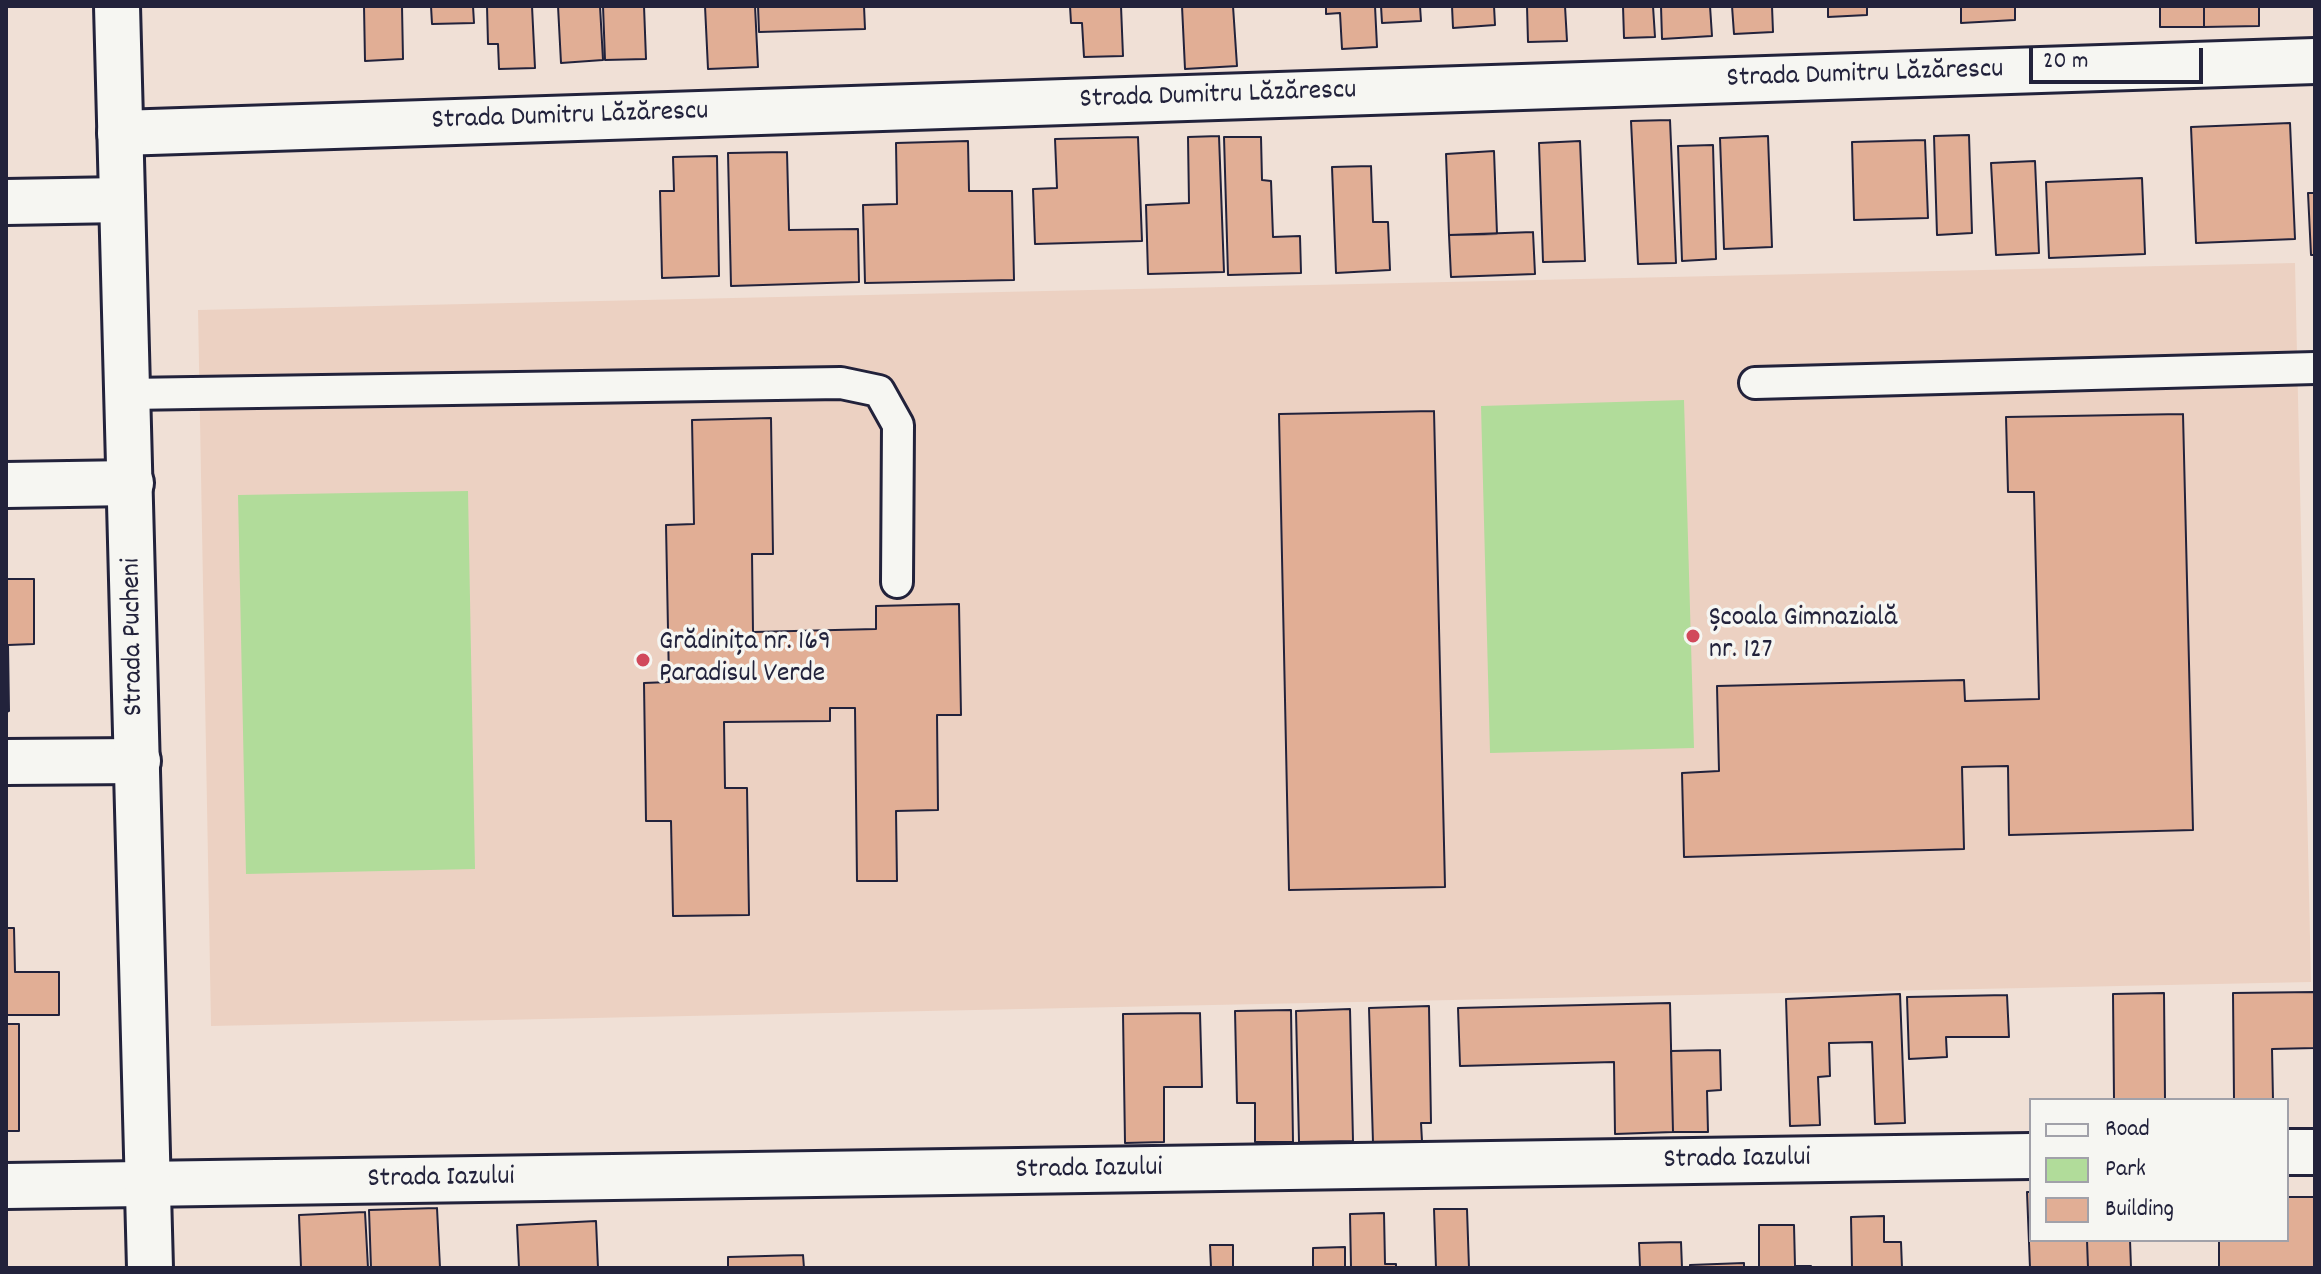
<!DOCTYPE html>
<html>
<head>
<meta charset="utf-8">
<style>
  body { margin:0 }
  #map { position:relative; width:2321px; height:1274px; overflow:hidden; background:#f0e0d6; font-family:Dekko,sans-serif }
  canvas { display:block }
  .frame { position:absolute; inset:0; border:8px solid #22223b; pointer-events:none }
  .legend { position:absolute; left:2029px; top:1098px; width:260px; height:144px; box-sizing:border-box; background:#f6f6f2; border:2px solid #a1a1a9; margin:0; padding:10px 14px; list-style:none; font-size:24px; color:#22223b }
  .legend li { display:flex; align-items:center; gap:16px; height:40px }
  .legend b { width:40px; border:2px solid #a1a1a9 }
  .scale { position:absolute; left:2029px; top:48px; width:174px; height:36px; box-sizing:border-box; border:4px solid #22223b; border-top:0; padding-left:10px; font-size:24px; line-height:28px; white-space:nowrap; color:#22223b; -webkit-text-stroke:6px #f6f6f2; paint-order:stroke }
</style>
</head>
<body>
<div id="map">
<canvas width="2321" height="1274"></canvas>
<div class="frame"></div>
<ul class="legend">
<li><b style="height:10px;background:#f6f6f2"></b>Road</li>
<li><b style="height:22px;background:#b1dc9a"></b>Park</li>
<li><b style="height:22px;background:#e1ae95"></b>Building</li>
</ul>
<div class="scale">20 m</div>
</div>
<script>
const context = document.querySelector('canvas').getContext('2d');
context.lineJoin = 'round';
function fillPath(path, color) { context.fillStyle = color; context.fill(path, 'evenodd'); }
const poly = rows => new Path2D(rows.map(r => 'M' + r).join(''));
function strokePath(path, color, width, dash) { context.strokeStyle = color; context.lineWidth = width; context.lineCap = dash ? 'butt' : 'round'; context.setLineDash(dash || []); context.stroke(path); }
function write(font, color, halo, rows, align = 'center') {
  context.font = font + ' Dekko,sans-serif'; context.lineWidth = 7; context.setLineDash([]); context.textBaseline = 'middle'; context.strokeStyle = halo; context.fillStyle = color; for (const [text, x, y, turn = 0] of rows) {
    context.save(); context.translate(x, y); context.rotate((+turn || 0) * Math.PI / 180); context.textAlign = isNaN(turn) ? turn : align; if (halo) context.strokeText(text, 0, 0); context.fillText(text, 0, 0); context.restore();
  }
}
fillPath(poly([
  [2295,263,2311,982,211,1026,198,310]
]), '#ecd1c2');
fillPath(poly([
  [1684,400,1694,748,1490,753,1481,406],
  [468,491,475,869,246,874,238,495]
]), '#b1dc9a');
const building = poly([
  [364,6,402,6,403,59,365,61,364,6],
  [431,6,473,6,474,23,432,24,431,6],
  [487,6,532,6,535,68,499,69,498,44,488,44,487,6],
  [558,6,600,6,603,60,561,63,558,6],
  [603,6,644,6,646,59,605,60,603,6],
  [705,6,755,6,758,67,708,69,705,6],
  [758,6,864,6,865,29,759,32,758,6],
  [1070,6,1121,6,1123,56,1084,57,1082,23,1071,23,1070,6],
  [1182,6,1233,6,1237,66,1185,69,1182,6],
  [1326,6,1375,6,1377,47,1342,49,1340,13,1326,14,1326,6],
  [1381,6,1420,6,1421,21,1382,23,1381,6],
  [1452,6,1494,6,1495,25,1453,28,1452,6],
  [1527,6,1565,6,1567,41,1528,42,1527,6],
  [1623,6,1653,6,1655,37,1624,38,1623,6],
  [1661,6,1710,6,1712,36,1662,39,1661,6],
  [1732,6,1772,6,1773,32,1734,34,1732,6],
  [1828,6,1867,6,1867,15,1828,17,1828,6],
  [1961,6,2015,6,2015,20,1961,23,1961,6],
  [2160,6,2204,6,2204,27,2160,27,2160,6],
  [2204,6,2259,6,2259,26,2204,27,2204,6],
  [1670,120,1676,263,1638,264,1631,121,1670,120],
  [2290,123,2295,239,2196,243,2191,127,2290,123],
  [1969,135,1972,233,1937,235,1934,136,1969,135],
  [1219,136,1224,272,1148,274,1146,205,1189,203,1188,137,1219,136],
  [1768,136,1772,247,1724,249,1720,138,1768,136],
  [1138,137,1142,241,1035,244,1033,189,1057,188,1055,139,1138,137],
  [1224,137,1261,137,1262,180,1271,181,1273,237,1300,236,1301,273,1228,275,1224,137],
  [1925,140,1928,218,1854,220,1852,142,1925,140],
  [968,141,969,191,1012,191,1014,280,865,283,863,205,897,204,896,143,968,141],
  [1580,141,1585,261,1543,262,1539,143,1580,141],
  [1713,145,1716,259,1682,261,1678,146,1713,145],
  [1494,151,1497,234,1449,235,1446,154,1494,151],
  [787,152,789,230,858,229,859,282,731,286,728,153,787,152],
  [717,156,719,276,662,278,660,191,674,191,673,157,717,156],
  [2035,161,2039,253,1996,255,1991,163,2035,161],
  [1371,166,1373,222,1388,222,1390,270,1336,273,1332,167,1371,166],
  [2142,178,2145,254,2049,258,2046,182,2142,178],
  [2308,193,2315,193,2315,255,2311,255,2308,193],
  [1533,232,1535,274,1451,277,1449,235,1533,232],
  [1434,411,1445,887,1289,890,1279,414,1434,411],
  [2183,414,2193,830,2009,835,2008,766,1962,767,1964,849,1684,857,1682,773,1719,771,1717,686,1964,680,1965,701,2039,699,2034,492,2008,492,2006,417,2183,414],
  [771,418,773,554,752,554,753,632,876,629,876,606,959,604,961,715,937,715,938,810,896,811,897,881,857,881,855,708,830,708,830,721,724,722,725,788,747,788,749,915,673,916,671,821,646,821,644,683,669,682,666,525,694,524,692,420,771,418],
  [6,579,34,579,34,644,8,645,9,711,6,712,6,579],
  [6,928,14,928,15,972,59,972,59,1015,6,1015,6,928],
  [2315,992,2315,1048,2272,1049,2273,1100,2234,1100,2233,993,2315,992],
  [2164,993,2165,1100,2114,1100,2113,994,2164,993],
  [1900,994,1905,1123,1875,1124,1872,1042,1829,1043,1830,1076,1818,1077,1820,1125,1790,1126,1786,999,1900,994],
  [2007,995,2009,1037,1946,1037,1947,1057,1909,1059,1907,997,2007,995],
  [1670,1003,1673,1132,1615,1134,1614,1062,1460,1066,1458,1008,1670,1003],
  [1429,1006,1431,1123,1421,1123,1422,1141,1373,1143,1369,1008,1429,1006],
  [1350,1009,1353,1141,1299,1142,1296,1011,1350,1009],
  [1291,1010,1293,1142,1255,1142,1255,1103,1237,1103,1235,1011,1291,1010],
  [1200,1013,1202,1087,1164,1087,1164,1142,1125,1143,1123,1014,1200,1013],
  [6,1024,19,1024,19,1131,6,1131,6,1024],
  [1720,1050,1721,1090,1707,1091,1708,1132,1673,1132,1671,1051,1720,1050],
  [2027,1192,2031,1192,2031,1240,2087,1240,2088,1268,2030,1268,2027,1192],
  [2287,1197,2315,1197,2315,1268,2219,1268,2219,1240,2287,1240,2287,1197],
  [437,1208,440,1268,371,1268,369,1210,437,1208],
  [1434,1209,1467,1209,1469,1268,1436,1268,1434,1209],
  [365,1212,368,1268,301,1268,299,1215,365,1212],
  [1384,1213,1385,1264,1396,1264,1396,1268,1351,1268,1350,1214,1384,1213],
  [1884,1216,1884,1242,1901,1242,1902,1268,1852,1268,1851,1217,1884,1216],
  [596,1221,598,1268,519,1268,517,1225,596,1221],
  [1759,1225,1794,1225,1795,1266,1811,1266,1811,1268,1759,1268,1759,1225],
  [2087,1240,2130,1240,2131,1268,2088,1268,2087,1240],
  [1681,1242,1682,1268,1640,1268,1639,1243,1681,1242],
  [1210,1245,1233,1245,1233,1268,1211,1268,1210,1245],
  [1345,1247,1345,1268,1313,1268,1313,1248,1345,1247],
  [803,1255,804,1268,728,1268,728,1257,803,1255],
  [1744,1263,1744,1268,1690,1268,1690,1265,1744,1263]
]);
fillPath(building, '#e1ae95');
strokePath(building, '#22223b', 2);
const service = poly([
  [1755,383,2315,368],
  [128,394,841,383,879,391,898,425,897,582]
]);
const minor = poly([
  [120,133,2315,61],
  [6,202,122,200],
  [6,485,131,483],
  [6,762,138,761],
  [2287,1152,2315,1152],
  [6,1186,2031,1156]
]);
const tertiary = poly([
  [117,6,150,1268]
]);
strokePath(service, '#22223b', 36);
strokePath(minor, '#22223b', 50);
strokePath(tertiary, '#22223b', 50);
strokePath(service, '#f6f6f2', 30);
strokePath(minor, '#f6f6f2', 44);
strokePath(tertiary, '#f6f6f2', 44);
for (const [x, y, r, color] of [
  [1693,636,8,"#d1495b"],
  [643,660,8,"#d1495b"]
]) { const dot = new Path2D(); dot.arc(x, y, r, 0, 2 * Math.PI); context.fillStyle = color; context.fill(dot); strokePath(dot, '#f6f6f2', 3); }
write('28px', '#22223b', '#f6f6f2', [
  ["Strada Dumitru Lăzărescu",1865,76,-2],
  ["Strada Dumitru Lăzărescu",1218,97,-2],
  ["Strada Dumitru Lăzărescu",570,118,-2],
  ["Strada Pucheni",135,637,-91],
  ["Strada Iazului",1737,1161,-1],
  ["Strada Iazului",1089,1171,-1],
  ["Strada Iazului",441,1180,-1]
]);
write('28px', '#22223b', '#f6f6f2', [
  ["Școala Gimnazială",1709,620],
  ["nr. 127",1709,652],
  ["Grădinița nr. 169",659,644],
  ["Paradisul Verde",659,676]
], 'left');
</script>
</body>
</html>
